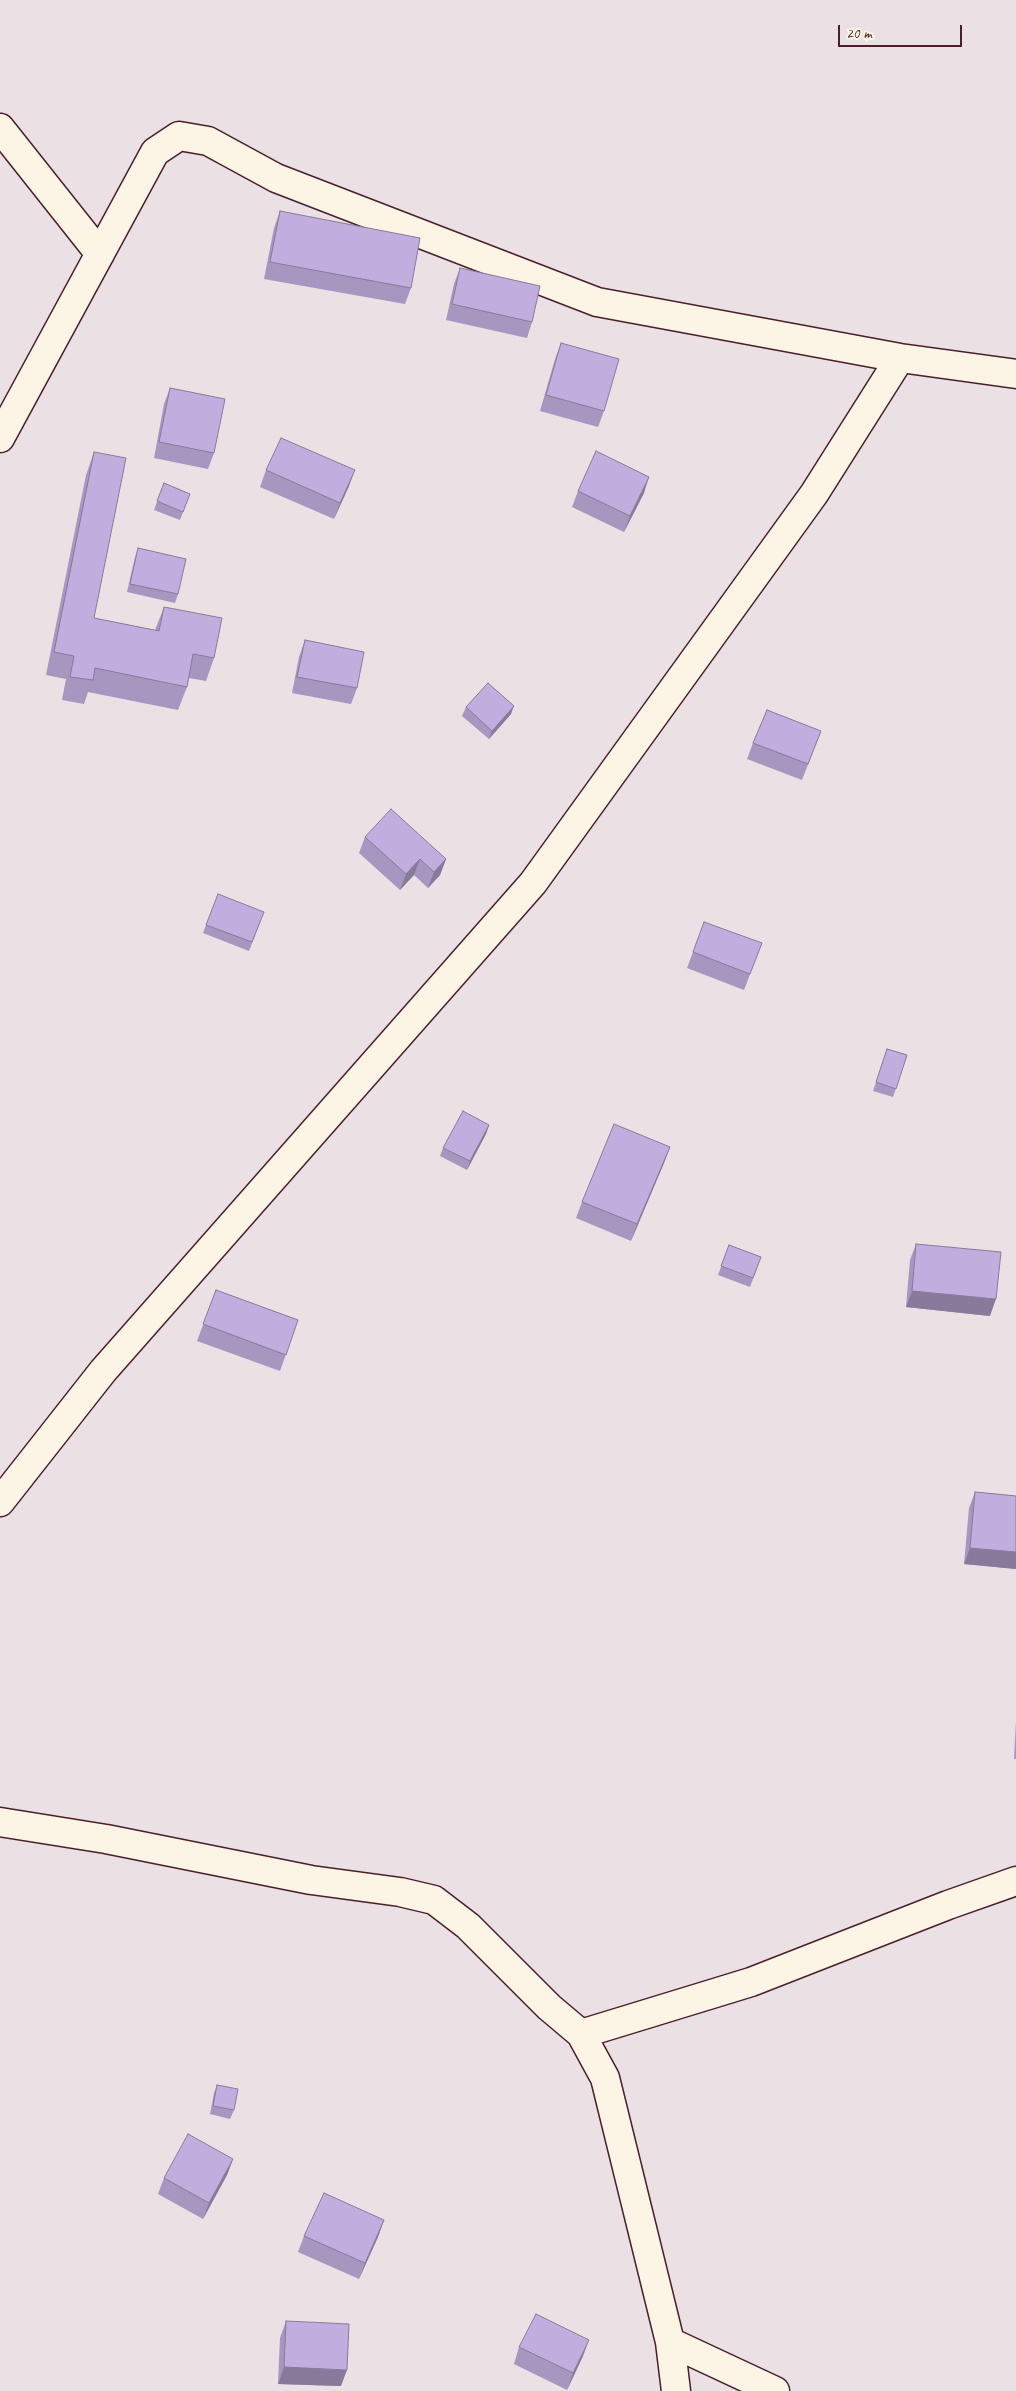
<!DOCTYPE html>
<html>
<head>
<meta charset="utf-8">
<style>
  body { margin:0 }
  #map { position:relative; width:1016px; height:2391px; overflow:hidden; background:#ebe0e3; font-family:Caveat,sans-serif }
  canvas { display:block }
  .scale { position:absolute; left:838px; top:25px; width:124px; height:22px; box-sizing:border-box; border:2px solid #4a1f2b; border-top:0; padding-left:6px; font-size:15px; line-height:18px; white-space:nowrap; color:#4a1f2b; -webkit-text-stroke:4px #fcf5e5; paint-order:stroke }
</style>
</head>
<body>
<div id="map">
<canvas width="1016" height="2391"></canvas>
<div class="scale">20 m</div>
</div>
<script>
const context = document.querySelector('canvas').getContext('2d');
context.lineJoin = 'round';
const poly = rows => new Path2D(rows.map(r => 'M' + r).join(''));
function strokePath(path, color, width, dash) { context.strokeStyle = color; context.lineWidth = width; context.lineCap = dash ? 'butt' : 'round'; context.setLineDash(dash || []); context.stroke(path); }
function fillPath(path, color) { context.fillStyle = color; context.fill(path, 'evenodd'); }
const minor = poly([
  [0,128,100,254],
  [0,438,155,152,179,136,208,141,276,178,597,302,900,358,1016,374],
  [0,1502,103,1371,533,883,814,494,900,358],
  [0,1822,106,1839,311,1880,400,1892,434,1900,468,1926,549,2007,581,2034,605,2078,670,2342,676,2391],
  [581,2034,751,1982,948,1905,1016,1881],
  [670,2342,775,2391]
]);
strokePath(minor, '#4a1f2b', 31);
strokePath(minor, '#fcf5e5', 28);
fillPath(poly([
  [280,211,411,288,405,304,264,279,274,228],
  [460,268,532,322,527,338,446,320,454,284],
  [561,343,604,411,598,427,540,411,555,359],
  [170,388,214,453,208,469,154,458,164,404],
  [94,452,94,618,155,630,164,607,214,658,206,681,189,678,187,687,178,710,88,692,84,704,62,700,66,679,46,675,86,475],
  [266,470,349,486,334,519,260,487],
  [164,483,190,494,180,520,154,510],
  [578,491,644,493,624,532,572,507],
  [138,548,178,594,175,603,127,592,135,557],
  [305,640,357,688,351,704,292,693,299,657],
  [466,707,511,714,489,739,462,716],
  [821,731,802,780,747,759,753,743],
  [365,837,446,859,440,875,428,888,414,875,400,890,359,853],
  [264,912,249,951,203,933,206,925],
  [762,943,744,990,687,968,693,952],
  [887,1049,907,1055,893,1097,873,1091],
  [489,1125,486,1134,467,1170,440,1156,443,1148],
  [670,1147,664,1163,631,1241,576,1218,582,1202],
  [916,1244,990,1316,906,1307,910,1260],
  [729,1245,761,1257,750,1287,718,1275],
  [216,1290,298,1320,280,1371,197,1341],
  [975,1492,1016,1496,1016,1569,964,1564,969,1508],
  [1016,1721,1016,1759,1014,1759],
  [217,2085,234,2110,230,2119,210,2114,214,2093],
  [233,2159,227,2175,203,2219,158,2194,164,2178],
  [384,2220,378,2237,359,2279,298,2252,304,2236],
  [286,2321,341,2386,278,2384,280,2338],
  [519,2347,583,2356,567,2390,514,2364]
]), '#a796bf');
fillPath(poly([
  [355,470,349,486,334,519,340,503],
  [649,477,644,493,624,532,630,516],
  [514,706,511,714,489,739,492,731],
  [420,859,414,875,400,890,406,874],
  [446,859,440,875,428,888,434,872],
  [489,1125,486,1134,467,1170,470,1161],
  [670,1147,664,1163,631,1241,637,1224],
  [912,1291,996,1299,990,1316,906,1307],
  [970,1548,1016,1552,1016,1569,964,1564],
  [233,2159,227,2175,203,2219,209,2203],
  [384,2220,378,2237,359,2279,365,2263],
  [589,2340,583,2356,567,2390,573,2373],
  [284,2367,347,2370,341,2386,278,2384]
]), '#887a9b');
const building = poly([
  [280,211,420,238,411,288,270,262,280,211],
  [460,268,540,286,532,322,452,304,460,268],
  [561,343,619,359,604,411,546,395,561,343],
  [170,388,225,399,214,453,159,442,170,388],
  [281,438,355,470,340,503,266,470,281,438],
  [596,451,649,477,630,516,578,491,596,451],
  [94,452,126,458,94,618,159,631,164,607,222,618,214,658,193,654,187,687,95,668,93,680,70,677,74,656,54,652,94,452],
  [164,483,190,494,183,512,157,501,164,483],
  [138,548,186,559,178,594,130,584,138,548],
  [305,640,364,652,357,688,297,677,305,640],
  [488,683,514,706,492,731,466,707,488,683],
  [767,710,821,731,808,764,753,743,767,710],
  [391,809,446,859,434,872,420,859,406,874,365,837,391,809],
  [218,894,264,912,252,942,206,925,218,894],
  [704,922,762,943,750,974,693,952,704,922],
  [887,1049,907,1055,896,1089,876,1082,887,1049],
  [463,1111,489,1125,470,1161,443,1148,463,1111],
  [614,1124,670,1147,637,1224,582,1202,614,1124],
  [916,1244,1001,1252,996,1299,912,1291,916,1244],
  [729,1245,761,1257,753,1278,721,1266,729,1245],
  [216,1290,298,1320,286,1355,203,1324,216,1290],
  [975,1492,1016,1496,1016,1552,970,1548,975,1492],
  [217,2085,238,2089,234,2110,213,2106,217,2085],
  [188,2134,233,2159,209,2203,164,2178,188,2134],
  [324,2193,384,2220,365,2263,304,2236,324,2193],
  [536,2314,589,2340,573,2373,519,2347,536,2314],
  [286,2321,349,2324,347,2370,284,2367,286,2321]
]);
fillPath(building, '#c2aede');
strokePath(building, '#887a9b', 1);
</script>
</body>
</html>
